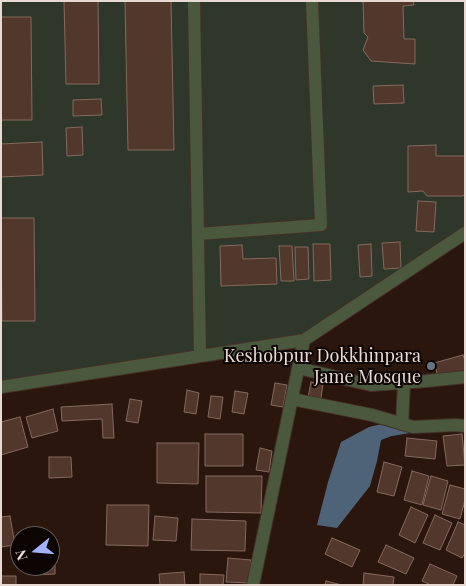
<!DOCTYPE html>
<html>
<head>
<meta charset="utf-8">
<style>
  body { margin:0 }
  #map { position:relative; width:466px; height:586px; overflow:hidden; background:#2b160d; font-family:"Playfair Display",serif }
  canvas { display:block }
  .frame { position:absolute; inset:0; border:2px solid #e8d9d3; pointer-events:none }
  .north { position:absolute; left:10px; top:526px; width:50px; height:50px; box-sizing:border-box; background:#0d0503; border:1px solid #655a56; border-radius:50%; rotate:253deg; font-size:14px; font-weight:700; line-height:20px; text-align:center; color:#e8d9d3 }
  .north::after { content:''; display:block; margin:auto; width:18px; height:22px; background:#a1b3fd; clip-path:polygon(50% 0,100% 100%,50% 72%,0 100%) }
</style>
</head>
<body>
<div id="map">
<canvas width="466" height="586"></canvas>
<div class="frame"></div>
<div class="north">N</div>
</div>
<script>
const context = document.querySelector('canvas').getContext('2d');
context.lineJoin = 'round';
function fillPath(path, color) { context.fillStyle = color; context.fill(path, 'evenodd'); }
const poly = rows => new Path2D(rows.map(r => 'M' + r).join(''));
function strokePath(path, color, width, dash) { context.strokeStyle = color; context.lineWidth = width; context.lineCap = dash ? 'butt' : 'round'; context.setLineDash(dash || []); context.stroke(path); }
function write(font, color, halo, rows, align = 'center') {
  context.font = font + ' "Playfair Display",serif'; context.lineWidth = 4; context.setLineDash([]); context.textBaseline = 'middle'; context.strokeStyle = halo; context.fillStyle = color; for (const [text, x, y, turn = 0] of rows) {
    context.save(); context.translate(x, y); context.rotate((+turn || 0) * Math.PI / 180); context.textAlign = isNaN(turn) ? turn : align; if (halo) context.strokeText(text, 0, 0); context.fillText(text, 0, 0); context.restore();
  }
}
fillPath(poly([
  [1,1,465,1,465,226,300,336,1,382]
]), '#2e3729');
fillPath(poly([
  [386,423,416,432,392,436,381,440,377,461,370,486,337,528,317,525,328,482,341,442,369,427]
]), '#4f6378');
const building = poly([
  [64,1,98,1,99,84,66,84,64,1],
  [125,1,171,1,174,150,128,150,125,1],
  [363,1,413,1,414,5,403,6,404,39,415,39,415,64,371,61,363,50,368,37,364,33,363,1],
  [1,17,31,17,32,120,1,120,1,17],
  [403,85,404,103,374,104,373,86,403,85],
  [101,99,102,115,73,116,73,100,101,99],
  [82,127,83,155,67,156,66,128,82,127],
  [42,142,43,175,1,177,1,144,42,142],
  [436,145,436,156,465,156,465,194,463,196,427,196,423,191,408,192,408,146,436,145],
  [418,201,436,202,434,232,416,231,418,201],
  [1,218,34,218,35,321,2,321,1,218],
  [400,242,401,268,384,269,382,243,400,242],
  [313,244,330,244,331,280,314,281,313,244],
  [371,244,372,276,360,277,358,245,371,244],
  [242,245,243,259,276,258,277,284,221,286,220,246,242,245],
  [279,246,292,246,294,281,281,281,279,246],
  [295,247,308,247,309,279,296,280,295,247],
  [463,355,465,361,465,373,439,380,434,363,463,355],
  [311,382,323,384,320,405,307,403,311,382],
  [275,383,287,385,283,407,271,405,275,383],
  [187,390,199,393,196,414,184,412,187,390],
  [235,391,248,393,244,414,232,412,235,391],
  [211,396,223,397,220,419,208,417,211,396],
  [130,399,142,401,138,423,126,421,130,399],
  [112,404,114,438,103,438,102,419,62,421,61,407,112,404],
  [53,409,58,431,32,438,26,417,53,409],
  [20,417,28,447,1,455,1,422,20,417],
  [205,434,243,434,243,466,205,466,205,434],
  [462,434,465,465,447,466,443,436,462,434],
  [407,438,437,441,435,459,405,456,407,438],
  [157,443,199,443,198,484,157,483,157,443],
  [260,448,272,451,269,472,256,470,260,448],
  [49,457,71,457,72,477,49,478,49,457],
  [384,462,402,467,394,496,377,492,384,462],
  [412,471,429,476,422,505,404,500,412,471],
  [206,476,262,476,261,513,206,512,206,476],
  [431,476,448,481,441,510,423,505,431,476],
  [450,485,465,489,465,500,460,519,442,514,450,485],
  [107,505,149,505,148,546,106,545,107,505],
  [411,507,428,515,415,543,399,535,411,507],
  [435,515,452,523,440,550,423,543,435,515],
  [10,516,15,545,1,547,1,517,10,516],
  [155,516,178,518,176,541,153,540,155,516],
  [192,519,246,521,245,551,191,550,192,519],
  [458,522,465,525,465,553,462,558,446,550,458,522],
  [332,538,360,550,352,567,325,554,332,538],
  [386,545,414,558,406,574,378,562,386,545],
  [50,554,55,554,55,574,33,575,33,566,50,566,50,554],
  [228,558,251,560,249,583,226,582,228,558],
  [430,564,457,576,453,585,431,585,422,581,430,564],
  [184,572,185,585,160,585,159,574,184,572],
  [364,573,394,577,393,585,363,585,364,573],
  [200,574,224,575,223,585,200,585,200,574],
  [1,576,16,576,16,585,1,585,1,576],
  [326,581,342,585,325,585,326,581]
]);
fillPath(building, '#51372c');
strokePath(building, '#84695f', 1);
const street = poly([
  [194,1,200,356],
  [198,234,321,225,312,1],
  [298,368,371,385,426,381,465,377],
  [1,387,304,340,465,233],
  [292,399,372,415,413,427,456,425,465,426],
  [402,424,404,383],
  [253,585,304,340]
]);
strokePath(street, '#453129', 14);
strokePath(street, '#4a593e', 12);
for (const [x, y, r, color] of [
  [431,366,5,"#6b7280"]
]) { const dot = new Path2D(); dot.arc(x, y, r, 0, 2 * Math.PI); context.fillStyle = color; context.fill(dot); strokePath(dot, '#0d0503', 2); }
write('18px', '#e8d9d3', '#0d0503', [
  ["Keshobpur Dokkhinpara",421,356],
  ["Jame Mosque",421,377]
], 'right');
</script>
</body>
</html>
